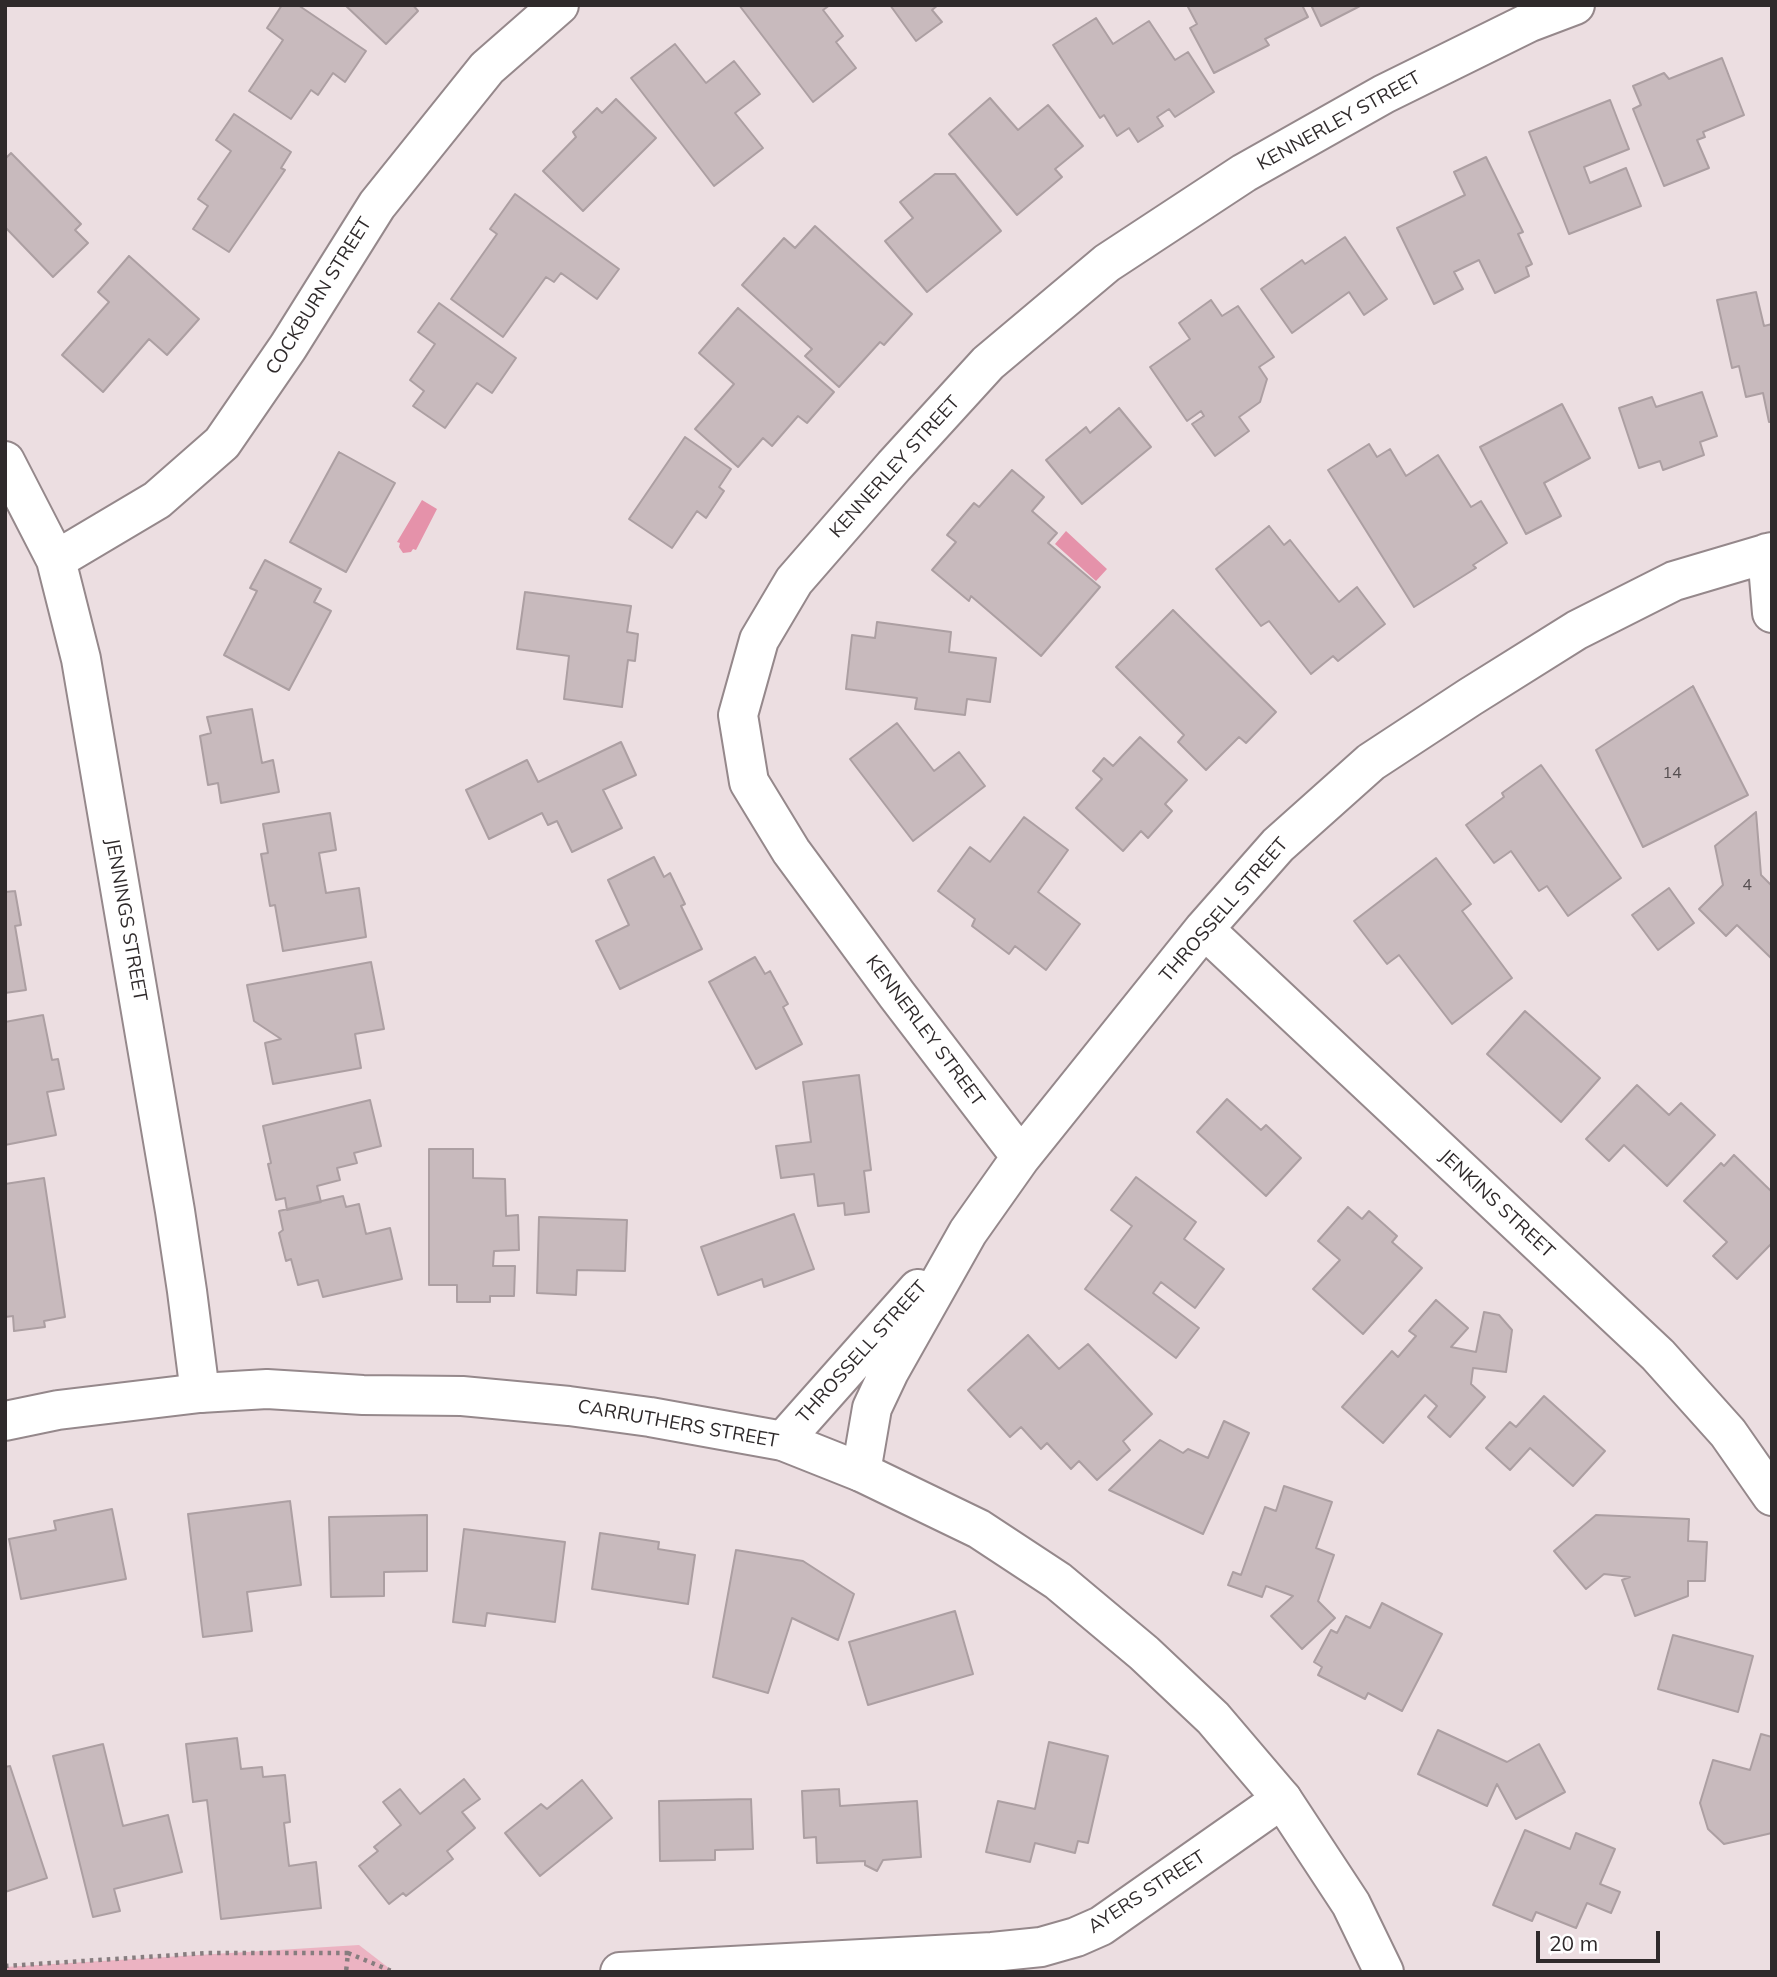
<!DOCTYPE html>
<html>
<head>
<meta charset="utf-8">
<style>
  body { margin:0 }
  #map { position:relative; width:1777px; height:1977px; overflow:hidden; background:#ecdee1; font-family:Mulish,sans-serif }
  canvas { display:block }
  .frame { position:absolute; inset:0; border:7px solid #2f2a2b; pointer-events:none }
  .scale { position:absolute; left:1536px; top:1931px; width:124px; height:32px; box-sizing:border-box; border:4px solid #2f2a2b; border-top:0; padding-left:9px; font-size:21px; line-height:24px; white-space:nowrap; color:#2f2a2b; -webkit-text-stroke:5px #fff; paint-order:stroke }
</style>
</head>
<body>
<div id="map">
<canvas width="1777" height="1977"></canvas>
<div class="frame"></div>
<div class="scale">20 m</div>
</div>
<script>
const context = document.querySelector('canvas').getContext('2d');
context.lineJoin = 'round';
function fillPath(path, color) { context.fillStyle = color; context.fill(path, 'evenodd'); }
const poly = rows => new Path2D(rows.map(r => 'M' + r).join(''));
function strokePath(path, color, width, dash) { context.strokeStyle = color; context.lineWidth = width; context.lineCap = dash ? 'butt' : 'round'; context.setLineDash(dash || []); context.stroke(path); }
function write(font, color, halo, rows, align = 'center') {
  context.font = font + ' Mulish,sans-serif'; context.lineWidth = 5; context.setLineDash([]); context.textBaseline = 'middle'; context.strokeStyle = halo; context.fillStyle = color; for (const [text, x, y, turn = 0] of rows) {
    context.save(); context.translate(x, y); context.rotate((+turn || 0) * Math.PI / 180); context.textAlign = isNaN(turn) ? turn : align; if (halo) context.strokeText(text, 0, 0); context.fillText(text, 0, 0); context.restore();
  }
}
fillPath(poly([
  [359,1945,394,1972,5,1972,5,1967]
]), '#ecb3c2');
fillPath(poly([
  [422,500,437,509,416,550,413,549,411,552,403,553,399,547,400,543,397,542],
  [1066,531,1107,569,1096,581,1055,544]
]), '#e592aa');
const building = poly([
  [282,5,298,5,366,51,345,82,333,73,318,95,311,90,291,119,249,91,283,40,267,28,282,5],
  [345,5,413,5,418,11,386,44,345,5],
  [739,5,830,5,823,10,843,36,836,42,856,68,813,102,739,5],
  [890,5,938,5,932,10,942,22,916,41,890,5],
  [1187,5,1302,5,1308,17,1265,39,1269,45,1214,73,1190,28,1197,24,1187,5],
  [1311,5,1362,5,1321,26,1311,5],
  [1096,18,1113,44,1149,21,1175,60,1188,52,1214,92,1175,117,1169,109,1157,117,1163,126,1138,142,1129,128,1117,136,1104,115,1100,118,1053,45,1096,18],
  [675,44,706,83,734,61,760,94,735,113,763,148,714,186,631,78,675,44],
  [1722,58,1744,115,1703,132,1705,137,1697,140,1709,168,1664,186,1633,109,1641,105,1633,86,1664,73,1669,79,1722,58],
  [990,98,1018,130,1048,105,1083,146,1055,169,1062,177,1017,215,949,134,990,98],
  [616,99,656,138,583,211,543,171,576,137,573,132,597,108,602,113,616,99],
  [1610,100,1629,149,1584,167,1590,183,1626,168,1641,206,1569,234,1529,132,1610,100],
  [234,114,291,152,281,168,285,170,229,252,193,229,208,206,198,199,231,151,216,140,234,114],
  [11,153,81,224,75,230,88,243,53,277,5,227,5,159,11,153],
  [1486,157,1523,232,1518,234,1532,264,1526,267,1529,276,1495,293,1479,260,1454,272,1463,289,1434,304,1397,228,1465,195,1454,172,1486,157],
  [935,174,955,174,1001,231,927,292,885,241,913,218,900,202,935,174],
  [515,194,619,269,597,299,561,273,554,282,546,277,503,337,451,299,497,234,490,229,515,194],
  [815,226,912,314,884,345,880,342,839,387,805,356,812,349,742,285,784,238,795,248,815,226],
  [1345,237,1387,299,1364,315,1349,292,1292,333,1261,289,1302,260,1305,264,1345,237],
  [129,256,199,319,167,355,149,339,103,392,62,355,109,302,98,292,129,256],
  [1756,292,1764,326,1772,324,1772,422,1769,422,1763,393,1746,397,1739,366,1732,368,1717,300,1756,292],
  [1211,300,1222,316,1238,306,1274,357,1259,367,1267,379,1260,402,1239,417,1249,431,1215,456,1192,424,1204,416,1201,411,1187,421,1150,367,1190,339,1179,323,1211,300],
  [439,303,516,358,492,393,477,383,445,428,413,406,424,391,410,380,435,344,418,332,439,303],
  [738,308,834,392,807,423,798,416,772,446,763,438,738,467,695,429,734,384,699,353,738,308],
  [1702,392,1717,436,1700,442,1704,455,1663,470,1660,461,1639,468,1619,408,1652,397,1656,407,1702,392],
  [1562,404,1590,458,1544,483,1561,516,1526,534,1480,447,1562,404],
  [1119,408,1151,447,1082,504,1046,460,1086,427,1090,433,1119,408],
  [685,437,731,469,719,487,724,491,706,518,697,511,672,548,629,519,685,437],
  [1369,444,1377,457,1390,449,1406,476,1438,455,1471,507,1481,501,1507,543,1473,565,1476,568,1414,607,1328,470,1369,444],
  [339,452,395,483,346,572,290,542,339,452],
  [1012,470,1044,497,1032,511,1057,533,1048,543,1100,587,1041,656,971,596,969,601,932,570,956,542,947,535,974,503,979,507,1012,470],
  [1269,526,1284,545,1290,540,1339,602,1357,587,1385,624,1338,661,1333,656,1311,674,1269,621,1261,626,1216,569,1269,526],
  [265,560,321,589,314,602,331,611,289,690,224,655,257,591,250,588,265,560],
  [525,592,631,606,627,632,638,634,635,661,628,660,622,707,564,699,569,656,517,649,525,592],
  [1173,610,1276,712,1246,743,1239,737,1206,770,1178,742,1184,735,1116,667,1173,610],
  [877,622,951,632,949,652,996,658,990,702,967,699,965,715,915,709,917,698,846,689,852,635,875,638,877,622],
  [1693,686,1748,795,1643,847,1596,750,1693,686],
  [252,709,262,763,273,760,279,792,221,803,218,783,208,785,200,736,211,733,207,717,252,709],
  [897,723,934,771,959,752,985,786,913,841,850,759,897,723],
  [1140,737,1187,780,1165,804,1172,811,1148,838,1141,831,1123,851,1076,808,1102,779,1093,771,1104,758,1113,766,1140,737],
  [621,742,636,775,603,790,622,828,572,852,557,821,548,825,542,813,489,839,466,790,527,760,538,782,621,742],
  [1541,765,1621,878,1568,916,1547,886,1539,891,1511,851,1494,863,1466,825,1504,797,1502,793,1541,765],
  [1756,812,1761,875,1772,886,1772,959,1737,925,1726,936,1699,909,1723,885,1715,846,1756,812],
  [330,813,336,850,319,853,326,893,359,888,366,937,283,951,275,905,270,906,261,854,268,853,263,824,330,813],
  [1024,817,1068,850,1038,892,1080,924,1046,970,1015,946,1009,954,972,926,975,919,938,891,970,847,990,862,1024,817],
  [654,857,664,877,670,873,685,904,681,906,702,949,620,989,596,941,629,925,608,880,654,857],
  [1436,858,1471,904,1462,911,1512,978,1452,1024,1399,955,1387,964,1354,921,1436,858],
  [1669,888,1694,923,1658,950,1632,915,1669,888],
  [15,891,21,925,15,926,26,990,5,993,5,892,15,891],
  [755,957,765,974,770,971,788,1004,783,1007,802,1044,756,1069,709,982,755,957],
  [371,962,384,1029,355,1034,361,1068,273,1084,265,1043,281,1039,254,1021,247,985,371,962],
  [1525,1011,1600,1078,1561,1122,1487,1054,1525,1011],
  [43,1015,52,1060,58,1059,64,1089,47,1092,56,1135,5,1145,5,1022,43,1015],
  [859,1075,871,1170,864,1171,869,1212,845,1215,844,1203,818,1206,814,1174,781,1178,776,1146,811,1142,803,1082,859,1075],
  [1637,1085,1669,1115,1681,1103,1715,1135,1667,1186,1624,1145,1609,1161,1586,1139,1637,1085],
  [1227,1099,1261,1130,1266,1125,1301,1158,1266,1196,1197,1132,1227,1099],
  [370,1100,381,1146,354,1153,357,1163,337,1168,340,1180,317,1186,321,1202,287,1210,285,1198,276,1200,268,1164,271,1163,263,1126,370,1100],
  [429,1149,473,1149,473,1178,505,1179,506,1216,518,1215,519,1250,494,1251,493,1266,515,1266,514,1296,490,1296,490,1302,457,1302,457,1285,429,1285,429,1149],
  [1734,1155,1772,1192,1772,1243,1737,1279,1713,1256,1727,1242,1684,1201,1721,1163,1724,1166,1734,1155],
  [1136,1177,1196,1222,1184,1239,1224,1269,1195,1308,1161,1282,1153,1293,1199,1328,1176,1358,1085,1289,1132,1226,1111,1210,1136,1177],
  [44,1178,65,1317,44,1321,45,1327,14,1331,13,1316,5,1317,5,1184,44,1178],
  [343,1196,346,1207,359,1204,366,1234,390,1228,402,1279,323,1297,318,1280,298,1285,291,1259,286,1261,279,1233,283,1230,279,1211,343,1196],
  [1348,1207,1362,1219,1369,1211,1397,1236,1392,1242,1422,1268,1363,1334,1313,1289,1340,1260,1318,1241,1348,1207],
  [794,1214,814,1269,764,1287,762,1279,718,1295,701,1247,794,1214],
  [539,1217,627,1220,625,1271,577,1270,576,1295,537,1293,539,1217],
  [1436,1300,1468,1328,1451,1347,1476,1352,1484,1312,1499,1315,1512,1330,1506,1372,1473,1368,1471,1384,1485,1397,1450,1437,1428,1417,1437,1406,1425,1395,1383,1443,1342,1407,1392,1351,1398,1357,1416,1336,1409,1331,1436,1300],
  [1028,1335,1059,1369,1088,1344,1152,1414,1123,1441,1130,1450,1097,1480,1079,1461,1071,1469,1047,1443,1041,1449,1021,1427,1010,1437,968,1390,1028,1335],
  [1544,1396,1605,1451,1573,1486,1530,1448,1510,1470,1486,1448,1510,1422,1516,1427,1544,1396],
  [1224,1421,1249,1433,1203,1534,1109,1490,1160,1440,1183,1453,1188,1449,1208,1458,1224,1421],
  [1284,1486,1332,1502,1316,1548,1334,1555,1318,1601,1335,1618,1302,1649,1271,1616,1293,1596,1266,1586,1262,1597,1228,1585,1233,1572,1241,1575,1265,1507,1276,1511,1284,1486],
  [290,1501,301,1585,247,1592,252,1631,203,1637,188,1514,290,1501],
  [112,1509,126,1579,21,1599,9,1539,56,1530,54,1521,112,1509],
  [427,1515,427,1571,384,1572,384,1596,331,1597,329,1517,427,1515],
  [1596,1515,1689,1519,1688,1541,1707,1542,1705,1581,1688,1581,1688,1596,1635,1616,1622,1580,1630,1577,1604,1574,1586,1589,1554,1551,1596,1515],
  [464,1529,565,1542,555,1622,487,1613,485,1626,453,1622,464,1529],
  [600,1533,659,1542,658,1549,695,1555,688,1604,592,1589,600,1533],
  [736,1550,803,1561,854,1594,838,1640,792,1618,768,1693,713,1677,736,1550],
  [1382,1603,1442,1634,1402,1711,1368,1693,1365,1699,1318,1675,1322,1667,1314,1662,1331,1630,1337,1633,1346,1616,1370,1628,1382,1603],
  [955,1611,973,1674,868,1705,849,1642,955,1611],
  [1673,1635,1753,1656,1738,1712,1658,1689,1673,1635],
  [1438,1730,1507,1762,1539,1744,1565,1792,1516,1819,1497,1784,1487,1806,1418,1774,1438,1730],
  [1761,1734,1772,1737,1772,1833,1724,1844,1708,1829,1700,1803,1713,1760,1750,1770,1761,1734],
  [237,1738,241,1769,262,1767,263,1777,285,1775,290,1822,284,1823,289,1866,316,1862,321,1908,221,1919,207,1800,193,1802,186,1744,237,1738],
  [1049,1742,1108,1756,1088,1843,1078,1841,1075,1853,1035,1843,1030,1862,986,1852,998,1801,1035,1809,1049,1742],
  [103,1744,123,1826,168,1815,182,1872,114,1889,120,1911,93,1917,53,1756,103,1744],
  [10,1766,47,1878,5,1892,5,1767,10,1766],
  [464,1779,480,1799,462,1812,475,1828,447,1851,453,1859,406,1896,403,1893,389,1904,359,1866,378,1851,374,1847,401,1825,383,1802,400,1789,420,1814,464,1779],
  [582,1780,612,1818,540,1876,505,1833,541,1804,547,1809,582,1780],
  [839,1789,840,1806,917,1801,921,1857,883,1860,877,1871,865,1865,865,1861,817,1863,816,1837,804,1838,802,1791,839,1789],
  [751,1799,753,1849,715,1850,715,1860,660,1861,659,1801,751,1799],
  [1525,1830,1570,1849,1576,1833,1615,1849,1600,1884,1620,1892,1611,1913,1587,1903,1576,1928,1536,1912,1532,1921,1493,1905,1525,1830]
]);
fillPath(building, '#c8babd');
strokePath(building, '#ac9fa2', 2);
const minor = poly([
  [5,461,56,560,81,659,175,1211,187,1291,200,1393],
  [1767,553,1772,613],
  [56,560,157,500,222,443,288,347,377,205,487,68,559,5],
  [1204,929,1658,1355,1728,1433,1772,1496],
  [1021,1157,897,995,791,851,749,782,738,715,759,640,794,581,894,466,988,363,1107,263,1244,173,1384,94,1530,22,1575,5],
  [783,1441,918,1289],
  [861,1472,872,1408,889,1372,968,1232,1021,1157,1204,929,1278,845,1371,762,1470,697,1577,630,1674,581,1772,552],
  [620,1972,992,1952,1041,1947,1076,1937,1101,1926,1282,1799]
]);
const major = poly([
  [5,1421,58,1410,200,1393,267,1389,363,1395,462,1396,569,1406,650,1417,783,1441,861,1472,979,1529,1058,1581,1144,1653,1213,1718,1282,1799,1351,1904,1384,1972]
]);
strokePath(minor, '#95888b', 42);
strokePath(major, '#95888b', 42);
strokePath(poly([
  [348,1953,394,1972],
  [5,1966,208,1953,348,1953,346,1972]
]), '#877d7f', 4.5, [3.5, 5]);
strokePath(minor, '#fff', 38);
strokePath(major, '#fff', 38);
write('16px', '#554e50', null, [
  ["14",1672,773],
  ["4",1747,885]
]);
write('19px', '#2f2a2b', '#fff', [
  ["KENNERLEY STREET",1339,121,-29],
  ["COCKBURN STREET",319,296,-58],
  ["KENNERLEY STREET",895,467,-48],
  ["THROSSELL STREET",1224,910,-49],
  ["JENNINGS STREET",126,920,80],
  ["KENNERLEY STREET",925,1031,53],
  ["JENKINS STREET",1497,1204,43],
  ["THROSSELL STREET",862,1352,-48],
  ["CARRUTHERS STREET",678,1424,10],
  ["AYERS STREET",1147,1892,-33]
]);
</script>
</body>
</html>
